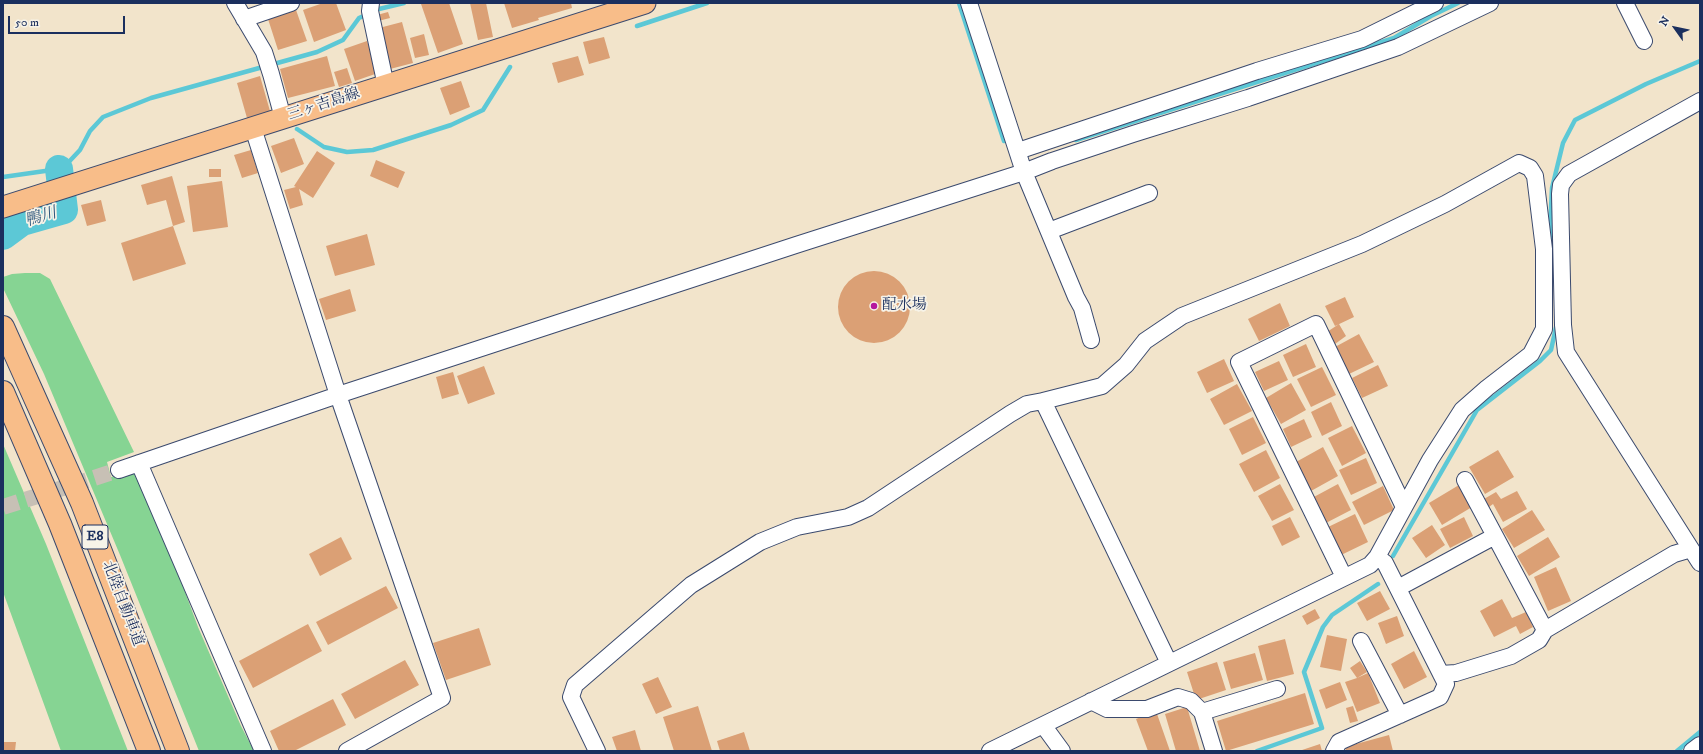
<!DOCTYPE html>
<html>
<head>
<meta charset="utf-8">
<style>
  body { margin:0 }
  #map { position:relative; width:1703px; height:754px; overflow:hidden; background:#f2e4cb; font-family:"IM FELL DW Pica",serif }
  canvas { display:block }
  .frame { position:absolute; inset:0; border:4px solid #1b2f5e; pointer-events:none }
  .north { position:absolute; left:1655px; top:8px; width:40px; height:40px; -webkit-text-stroke:3px #f7f3e8; paint-order:stroke; rotate:303deg; font-size:11px; font-weight:700; line-height:16px; text-align:center; color:#1b2f5e }
  .north::after { content:''; display:block; margin:auto; width:14px; height:18px; background:#1b2f5e; clip-path:polygon(50% 0,100% 100%,50% 72%,0 100%) }
  .scale { position:absolute; left:8px; top:16px; width:117px; height:18px; box-sizing:border-box; border:2px solid #1b2f5e; border-top:0; padding-left:5px; font-size:12px; line-height:14px; white-space:nowrap; color:#1b2f5e; -webkit-text-stroke:3px #f7f3e8; paint-order:stroke }
</style>
</head>
<body>
<div id="map">
<canvas width="1703" height="754"></canvas>
<div class="frame"></div>
<div class="north">N</div>
<div class="scale">50 m</div>
</div>
<script>
const context = document.querySelector('canvas').getContext('2d');
context.lineJoin = 'round';
function fillPath(path, color) { context.fillStyle = color; context.fill(path, 'evenodd'); }
const poly = rows => new Path2D(rows.map(r => 'M' + r).join(''));
function strokePath(path, color, width, dash) { context.strokeStyle = color; context.lineWidth = width; context.lineCap = dash ? 'butt' : 'round'; context.setLineDash(dash || []); context.stroke(path); }
function write(font, color, halo, rows, align = 'center') {
  context.font = font + ' "IM FELL DW Pica","Noto Serif JP",serif'; context.lineWidth = 3.5; context.setLineDash([]); context.textBaseline = 'middle'; context.strokeStyle = halo; context.fillStyle = color; for (const [text, x, y, turn = 0] of rows) {
    context.save(); context.translate(x, y); context.rotate((+turn || 0) * Math.PI / 180); context.textAlign = isNaN(turn) ? turn : align; if (halo) context.strokeText(text, 0, 0); context.fillText(text, 0, 0); context.restore();
  }
}
fillPath(poly([
  [25,273,40,273,50,279,134,452,107,462,111,477,140,470,198,627,241,726,254,751,199,751,120,555,44,374,3,288,3,277,12,274],
  [3,444,46,544,128,751,61,751,3,592]
]), '#86d493');
strokePath(poly([
  [959,3,1004,141],
  [637,26,707,3],
  [297,129,324,147,347,152,373,150,451,125,483,110,510,67],
  [1076,140,1394,38,1431,16,1458,3],
  [3,177,59,169,65,166,80,150,90,131,103,117,151,98,317,52,343,40,359,18,379,9,404,3],
  [1554,280,1550,229,1552,188,1563,143,1575,120,1646,84,1700,61],
  [1393,556,1477,410,1540,361,1551,350,1557,323],
  [1257,751,1322,728,1304,672,1323,627,1332,615,1378,584],
  [1677,751,1700,732]
]), '#5cc8d6', 4.5);
strokePath(poly([
  [3,236,22,222,64,210,59,169]
]), '#5cc8d6', 28);
fillPath(poly([
  [323,3,336,3,346,30,314,42,303,10],
  [425,3,449,3,463,44,438,53,421,4],
  [470,3,486,3,493,37,478,40],
  [504,3,571,3,572,8,538,18,539,20,512,28],
  [296,10,307,41,278,50,268,19],
  [388,12,390,18,378,21,377,15],
  [402,22,413,63,390,69,379,28],
  [424,34,429,55,415,58,410,38],
  [604,37,610,58,589,64,583,42],
  [367,41,378,73,355,81,344,49],
  [327,56,335,86,288,98,280,69],
  [578,56,584,75,558,83,552,63],
  [347,68,352,83,339,87,334,72],
  [260,76,270,111,247,118,237,83],
  [461,81,470,107,450,115,440,88],
  [294,138,304,164,281,173,271,146],
  [251,150,258,173,242,178,234,155],
  [317,151,335,163,313,198,299,189,303,205,290,209,284,190,296,187,294,186],
  [376,160,405,172,398,188,370,176],
  [209,169,221,169,221,177,209,177],
  [172,176,185,222,173,226,166,200,147,205,141,185],
  [222,181,228,227,193,232,187,186],
  [101,200,106,221,87,226,81,205],
  [173,226,186,264,133,281,121,243],
  [367,234,375,265,335,276,326,246],
  '838 307a36 36 0 1 1 72 0a36 36 0 1 1-72 0Z',
  [350,289,356,311,326,320,319,299],
  [1345,297,1354,317,1335,326,1325,306],
  [1280,303,1290,326,1259,341,1248,319],
  [1339,324,1346,336,1335,344,1327,332],
  [1359,334,1374,362,1349,374,1335,347],
  [1306,344,1316,367,1293,377,1283,355],
  [1224,359,1234,381,1207,393,1197,372],
  [1279,361,1288,380,1264,391,1255,372],
  [1378,365,1388,386,1362,398,1352,378],
  [484,366,495,394,468,404,457,376],
  [1322,367,1336,395,1311,407,1297,379],
  [453,372,459,394,442,399,436,377],
  [1291,383,1306,410,1281,424,1266,398],
  [1237,384,1252,411,1224,425,1210,399],
  [1331,402,1342,426,1322,436,1311,412],
  [1253,417,1266,443,1242,455,1229,429],
  [1304,419,1312,437,1291,447,1283,429],
  [1352,426,1366,453,1342,466,1328,438],
  [1323,447,1338,476,1311,491,1296,462],
  [1266,450,1280,478,1254,492,1239,464],
  [1498,450,1514,477,1485,494,1469,467],
  [1366,458,1377,483,1351,495,1339,470],
  [1280,484,1294,510,1272,521,1258,496],
  [1338,484,1351,510,1324,524,1312,498],
  [1459,485,1472,507,1442,525,1429,503],
  [1383,486,1394,510,1364,525,1352,502],
  [1517,491,1527,509,1503,522,1493,504,1489,507,1484,499,1496,492,1501,499],
  [1532,510,1545,530,1514,548,1502,529],
  [1355,514,1368,542,1339,556,1326,528],
  [1290,517,1300,537,1282,546,1272,526],
  [1464,517,1473,536,1450,548,1440,529],
  [1432,525,1445,545,1426,558,1412,538],
  [341,537,352,559,320,576,309,554],
  [1548,537,1560,557,1529,576,1517,556],
  [1556,567,1571,601,1548,611,1534,577],
  [386,586,398,608,328,645,316,622],
  [1380,591,1390,609,1367,621,1357,603],
  [1502,599,1512,618,1526,612,1533,627,1520,634,1516,626,1494,637,1480,611],
  [1315,609,1320,618,1307,625,1302,616],
  [1397,616,1404,636,1386,644,1378,623],
  [308,624,322,651,253,688,239,661],
  [479,628,491,665,446,680,433,643],
  [1327,635,1347,639,1341,671,1320,667],
  [1285,639,1294,674,1267,681,1258,646],
  [1414,651,1427,677,1404,689,1391,664],
  [1255,653,1263,680,1231,689,1223,662],
  [405,660,419,685,355,719,341,694],
  [1360,661,1367,672,1357,678,1368,673,1380,703,1357,712,1345,682,1357,678,1350,668],
  [1217,662,1226,690,1196,700,1187,672],
  [658,677,672,707,656,714,642,684],
  [1340,682,1347,700,1326,709,1319,690],
  [1305,693,1314,724,1226,751,1217,721],
  [333,699,346,725,294,751,279,751,270,731],
  [698,706,712,751,674,751,663,717],
  [1353,706,1358,721,1350,723,1346,708],
  [1187,707,1200,751,1176,751,1165,714],
  [1156,711,1170,751,1148,751,1136,719],
  [635,730,641,751,617,751,612,737],
  [744,732,750,751,720,751,717,741],
  [1389,735,1393,751,1346,751,1345,747],
  [3,742,16,742,15,751,3,751],
  [1320,744,1322,751,1299,751]
]), '#dba075');
strokePath(poly([
  [3,507,119,470]
]), '#c7c0b5', 16, [16, 8]);
const minor = poly([
  [235,3,264,52,271,74,283,118],
  [371,3,370,11,386,86],
  [969,3,1024,172,1076,297,1082,308,1091,340],
  [1625,3,1644,41],
  [244,19,291,3],
  [253,128,338,395,442,698,347,751],
  [1018,151,1257,71,1362,39,1435,3],
  [1049,231,1149,193],
  [139,463,263,751],
  [119,470,338,395,796,245,1024,172,1052,161,1133,134,1248,98,1398,47,1490,3],
  [1691,549,1700,563],
  [1344,577,1239,362,1316,324,1404,507],
  [1398,588,1495,536,1465,480],
  [1545,630,1674,554,1691,549,1566,352,1563,325,1560,194,1561,185,1569,174,1700,101],
  [1361,641,1400,715],
  [1441,674,1456,673,1511,656,1539,640,1545,630,1495,536],
  [1091,701,1107,709,1147,709,1178,697,1191,701,1202,712,1214,751],
  [1202,712,1277,689],
  [1043,725,1062,751],
  [597,751,571,697,575,685,691,585,760,542,797,527,848,517,868,508,1010,414,1027,404,1043,401,1169,663],
  [990,751,1370,565,1377,557,1430,460,1462,410,1487,388,1531,354,1544,329,1544,249,1535,176,1530,168,1519,163,1445,204,1362,244,1182,316,1145,341,1126,365,1102,386,1043,401],
  [1334,751,1339,742,1440,697,1446,684,1385,563,1377,557],
  [1692,751,1700,745]
]);
const major = poly([
  [3,207,645,3]
]);
const highway = poly([
  [3,327,82,503,178,751],
  [3,392,60,524,149,751]
]);
strokePath(minor, '#3b4a6e', 18);
strokePath(major, '#3b4a6e', 23);
strokePath(highway, '#3b4a6e', 24);
strokePath(minor, '#fff', 16);
strokePath(major, '#f8bd89', 21);
strokePath(highway, '#f8bd89', 22);
for (const [x, y, r, color] of [
  [874,306,4,"#b5179e"]
]) { const dot = new Path2D(); dot.arc(x, y, r, 0, 2 * Math.PI); context.fillStyle = color; context.fill(dot); strokePath(dot, '#f7f3e8', 1.5); }
for (const [x, y, w] of [
  [95,537,26]
]) { const box = new Path2D(); box.roundRect(x - w / 2, y - 12, w, 24, 3); context.fillStyle = '#f7f3e8'; context.fill(box); strokePath(box, '#1b2f5e', 1); }
write('bold 14px', '#1b2f5e', null, [
  ["E8",95,537]
]);
write('15px', '#1b2f5e', '#f7f3e8', [
  ["三ヶ吉島線",324,105,-18],
  ["北陸自動車道",122,604,69]
]);
write('15px', '#1b2f5e', '#f7f3e8', [
  ["配水場",882,306]
], 'left');
write('italic 16px', '#2b557c', '#f7f3e8', [
  ["鴨川",41,218,-17]
]);
</script>
</body>
</html>
